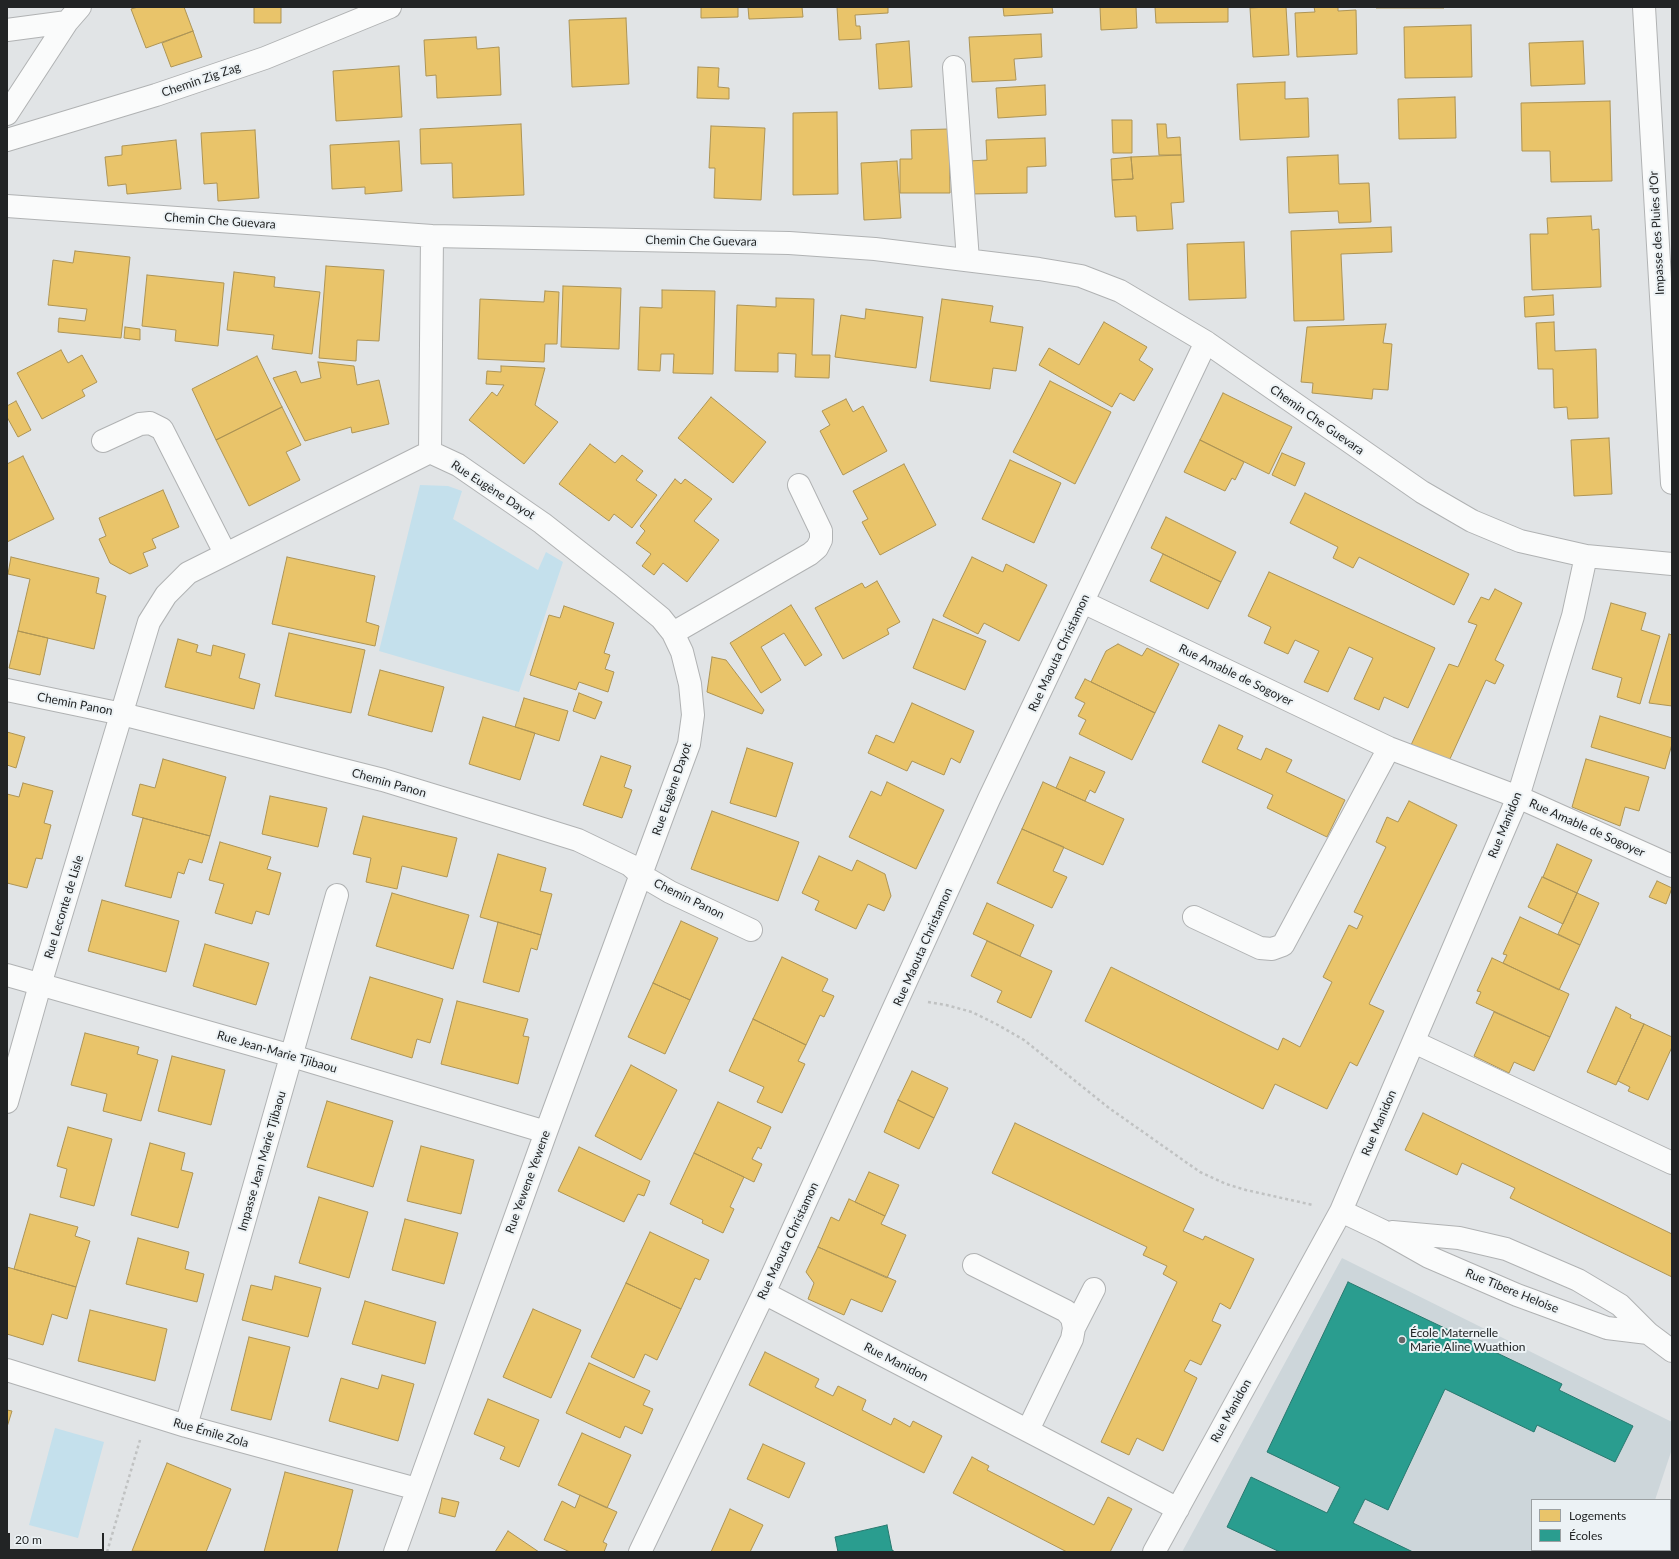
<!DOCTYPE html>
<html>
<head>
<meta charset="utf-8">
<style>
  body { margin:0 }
  #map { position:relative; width:1679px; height:1559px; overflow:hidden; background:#e1e4e6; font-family:Lato,sans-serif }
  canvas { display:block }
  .frame { position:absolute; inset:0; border:8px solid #222425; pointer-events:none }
  .legend { position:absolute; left:1531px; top:1499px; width:140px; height:52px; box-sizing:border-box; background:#ecf2f5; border:1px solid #9ba0a2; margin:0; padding:5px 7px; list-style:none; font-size:12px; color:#222425 }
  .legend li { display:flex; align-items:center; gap:8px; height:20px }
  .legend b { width:20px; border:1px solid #9ba0a2 }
  .scale { position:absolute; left:8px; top:1533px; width:96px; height:18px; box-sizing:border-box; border:2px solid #222425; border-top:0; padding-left:5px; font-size:12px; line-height:14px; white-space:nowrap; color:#222425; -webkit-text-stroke:3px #ecf2f5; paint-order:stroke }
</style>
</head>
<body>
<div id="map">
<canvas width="1679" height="1559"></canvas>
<div class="frame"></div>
<ul class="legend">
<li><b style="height:11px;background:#e9c46a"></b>Logements</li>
<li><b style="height:11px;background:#2a9d8f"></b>Écoles</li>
</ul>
<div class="scale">20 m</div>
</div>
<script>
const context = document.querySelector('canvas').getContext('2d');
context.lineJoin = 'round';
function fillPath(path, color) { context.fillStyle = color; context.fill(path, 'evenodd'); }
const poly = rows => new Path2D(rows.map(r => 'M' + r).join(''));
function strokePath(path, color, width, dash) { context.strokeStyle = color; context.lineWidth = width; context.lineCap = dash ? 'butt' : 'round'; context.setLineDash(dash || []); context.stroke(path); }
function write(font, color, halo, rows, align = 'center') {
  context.font = font + ' Lato,sans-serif'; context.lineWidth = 4; context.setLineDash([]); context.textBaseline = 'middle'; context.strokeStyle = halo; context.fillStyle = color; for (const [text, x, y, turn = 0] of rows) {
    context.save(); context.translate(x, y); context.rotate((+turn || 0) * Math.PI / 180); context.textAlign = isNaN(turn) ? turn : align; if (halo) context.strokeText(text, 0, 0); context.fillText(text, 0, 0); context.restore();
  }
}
fillPath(poly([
  [1342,1258,1672,1422,1672,1449,1655,1500,1532,1500,1532,1550,1643,1550,1643,1552,1182,1552]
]), '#cdd6da');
fillPath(poly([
  [420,485,448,486,462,491,453,519,538,570,546,552,563,562,519,692,379,651],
  [55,1428,104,1442,78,1538,29,1525]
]), '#c4e0ec');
const homes = poly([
  [138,7,184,7,193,31,146,48,131,9,138,7],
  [254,7,281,7,281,23,254,23,254,7],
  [701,7,738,7,738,17,701,18,701,7],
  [748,7,802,7,803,17,749,19,748,7],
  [837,7,888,7,888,13,855,15,856,26,860,26,861,39,839,40,837,7],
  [1003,7,1052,7,1053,13,1004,16,1003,7],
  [1100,7,1136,7,1137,28,1101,30,1100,7],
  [1155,7,1228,7,1228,22,1156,23,1155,7],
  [1267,7,1286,7,1289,55,1253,57,1250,8,1267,7],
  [1314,7,1338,7,1338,11,1356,10,1357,54,1297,57,1295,13,1315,12,1314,7],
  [1376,7,1444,7,1444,8,1376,8,1376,7],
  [626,18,629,84,572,87,569,20,626,18],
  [1471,25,1472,77,1405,78,1404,27,1471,25],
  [193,31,202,57,171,67,162,43,193,31],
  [1041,34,1042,57,1014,59,1016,80,972,82,969,37,1041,34],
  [476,37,477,49,499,47,501,95,437,98,436,75,426,76,424,40,476,37],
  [909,41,912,87,879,89,876,44,909,41],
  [1583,41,1585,84,1531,86,1529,43,1583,41],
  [399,66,402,117,336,121,333,71,399,66],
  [698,67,719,68,718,87,729,88,729,99,697,98,698,67],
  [1285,82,1285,99,1308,98,1309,137,1240,140,1237,84,1285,82],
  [1045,85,1046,115,998,118,996,88,1045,85],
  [1455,97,1456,138,1399,139,1398,99,1455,97],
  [1610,101,1612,181,1551,182,1550,151,1522,151,1521,103,1610,101],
  [837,112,838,194,793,195,793,113,837,112],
  [1112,120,1132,120,1132,153,1113,153,1112,120],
  [521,124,524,195,453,198,452,163,421,164,420,129,521,124],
  [1157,124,1166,124,1167,138,1180,137,1181,155,1159,155,1157,124],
  [711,126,765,128,761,200,714,198,715,168,709,168,711,126],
  [949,129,950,193,900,193,900,159,912,159,911,130,949,129],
  [255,130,259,198,218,201,217,183,204,184,201,133,255,130],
  [1045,138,1046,166,1027,167,1027,193,969,194,969,161,987,160,986,140,1045,138],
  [176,140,181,189,127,194,126,184,108,186,105,157,122,155,122,146,176,140],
  [399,141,402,191,365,194,365,187,332,189,330,145,399,141],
  [1181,155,1184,202,1171,203,1173,229,1137,231,1136,216,1115,217,1112,180,1133,179,1131,157,1181,155],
  [1338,155,1339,184,1369,183,1371,222,1339,223,1338,211,1289,213,1287,157,1338,155],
  [1131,157,1133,179,1112,180,1111,159,1131,157],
  [897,161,901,218,864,220,861,163,897,161],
  [1591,216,1592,230,1599,229,1601,287,1532,290,1530,234,1548,234,1547,218,1591,216],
  [1391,227,1392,252,1341,254,1344,320,1294,321,1291,231,1391,227],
  [1244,242,1246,298,1189,300,1187,244,1244,242],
  [75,251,130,257,121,338,58,332,59,318,85,321,87,309,48,305,53,260,73,263,75,251],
  [326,266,384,270,379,341,357,340,356,361,319,358,326,266],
  [234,272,275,277,274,287,320,292,312,354,272,349,274,335,227,330,234,272],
  [147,275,224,283,218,346,175,341,176,330,142,326,147,275],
  [563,286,621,288,619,349,561,347,563,286],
  [662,290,715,291,713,374,673,373,674,354,661,354,660,371,638,370,640,307,662,308,662,290],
  [545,291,559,292,557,344,545,344,544,362,478,359,480,299,544,302,545,291],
  [1553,295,1554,315,1525,317,1524,297,1553,295],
  [776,298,814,299,812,355,830,355,829,378,795,377,796,354,778,353,778,372,735,371,737,305,776,307,776,298],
  [942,299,993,306,990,322,1023,327,1016,371,993,368,990,389,930,381,942,299],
  [866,309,923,317,916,368,835,357,841,315,865,319,866,309],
  [1104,322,1147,347,1139,360,1153,369,1134,401,1120,393,1112,407,1039,365,1049,348,1079,365,1104,322],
  [1554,322,1555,351,1596,349,1598,418,1568,419,1567,407,1554,408,1553,369,1538,369,1536,323,1554,322],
  [1386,324,1383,343,1392,344,1388,390,1373,389,1372,399,1312,393,1313,383,1301,382,1307,327,1386,324],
  [125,327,140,329,140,340,124,338,125,327],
  [61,350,68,363,82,355,97,382,82,390,85,396,42,419,17,373,61,350],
  [257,356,282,407,216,440,192,389,257,356],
  [318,362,354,366,357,385,379,380,389,424,352,433,351,427,305,441,273,378,296,371,301,383,321,378,318,362],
  [501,366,545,368,535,405,558,422,524,464,469,420,492,392,497,396,504,385,486,384,487,371,501,372,501,366],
  [1050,381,1111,412,1075,484,1013,452,1050,381],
  [1223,393,1292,427,1269,474,1200,440,1223,393],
  [711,397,766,442,733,483,678,438,711,397],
  [846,399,853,412,863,406,887,451,843,475,820,431,830,425,822,411,846,399],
  [16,401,31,430,18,437,7,417,7,406,16,401],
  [282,407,301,445,286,452,300,480,249,506,216,440,282,407],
  [1609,438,1612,494,1574,496,1571,440,1609,438],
  [1200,440,1244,462,1235,480,1232,478,1225,491,1184,472,1200,440],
  [590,444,615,463,622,455,643,471,636,480,657,495,632,528,614,514,609,521,559,484,590,444],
  [1282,453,1305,463,1295,486,1272,475,1282,453],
  [23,456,54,519,7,542,7,464,23,456],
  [1010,460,1061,483,1034,543,982,519,1010,460],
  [904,464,936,525,880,555,862,522,868,519,853,491,904,464],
  [675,479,681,484,685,479,712,499,694,521,719,540,687,582,663,563,654,575,642,566,651,554,636,543,645,531,640,526,675,479],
  [163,490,179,527,152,539,156,548,143,553,148,566,130,574,110,563,99,539,106,536,99,518,163,490],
  [1305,493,1469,574,1454,605,1359,557,1353,568,1333,558,1338,547,1290,523,1305,493],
  [1166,517,1236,552,1221,582,1151,548,1166,517],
  [1163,554,1221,582,1208,609,1150,581,1163,554],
  [11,557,99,578,96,593,106,596,94,649,18,631,30,579,8,574,11,557],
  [287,557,375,576,366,622,379,626,375,646,272,624,287,557],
  [972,557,1003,572,1006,564,1047,585,1019,641,984,623,978,634,943,616,972,557],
  [1269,572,1435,648,1408,708,1384,697,1379,710,1354,699,1373,658,1349,647,1328,692,1304,682,1319,651,1295,640,1288,654,1264,643,1271,627,1248,616,1269,572],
  [877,581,900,622,887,629,889,634,843,659,815,608,862,583,865,588,877,581],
  [1495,589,1522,603,1495,660,1504,665,1495,684,1486,680,1449,761,1411,745,1449,664,1458,667,1477,625,1468,622,1481,597,1489,600,1495,589],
  [1611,603,1646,613,1641,630,1660,636,1640,704,1617,697,1622,678,1592,669,1611,603],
  [791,605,822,655,805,666,784,633,761,647,781,680,761,693,730,643,791,605],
  [564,606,614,623,604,653,610,655,605,669,614,672,608,692,579,682,576,690,530,675,549,615,560,618,564,606],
  [933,619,986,641,965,690,913,668,933,619],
  [18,631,48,638,40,675,9,668,18,631],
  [289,633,365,650,351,713,275,696,289,633],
  [1669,634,1672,635,1672,706,1649,703,1669,634],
  [178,639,198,645,196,652,211,656,213,645,245,654,239,678,260,684,254,709,165,687,178,639],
  [1118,644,1142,656,1147,648,1179,664,1155,713,1091,682,1106,651,1118,644],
  [712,657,726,660,764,710,762,714,707,692,712,657],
  [380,670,444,687,432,732,368,715,380,670],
  [1085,679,1155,713,1132,760,1079,734,1086,720,1078,716,1085,703,1075,698,1085,679],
  [579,693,602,702,595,719,573,711,579,693],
  [524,698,568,711,559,741,515,727,524,698],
  [912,703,974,731,960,763,951,758,944,775,912,761,907,771,868,753,876,735,894,743,912,703],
  [1600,716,1672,738,1672,744,1665,769,1591,747,1600,716],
  [483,717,535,733,520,780,469,764,483,717],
  [1219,725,1243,736,1237,749,1261,760,1266,748,1292,760,1286,772,1345,800,1327,837,1267,808,1273,795,1202,762,1219,725],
  [7,732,25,737,16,768,7,765,7,732],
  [747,748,793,763,776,817,730,803,747,748],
  [601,756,631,766,624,787,632,790,622,818,583,805,601,756],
  [1070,757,1105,772,1095,793,1090,790,1085,801,1056,788,1070,757],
  [163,759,226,777,210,836,132,815,140,784,155,788,163,759],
  [1586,759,1649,777,1639,811,1625,807,1620,826,1572,807,1586,759],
  [887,782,944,810,916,869,849,837,871,791,881,796,887,782],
  [1043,782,1124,819,1103,865,1022,829,1043,782],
  [23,783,53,791,44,823,51,825,42,859,36,858,27,888,7,883,7,794,19,797,23,783],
  [270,796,327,808,318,847,262,834,270,796],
  [1409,801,1457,825,1369,1004,1384,1011,1357,1066,1350,1062,1327,1109,1275,1084,1263,1109,1085,1021,1111,967,1278,1050,1283,1038,1300,1047,1332,982,1323,977,1349,925,1357,929,1363,916,1354,912,1386,847,1376,842,1387,817,1398,822,1409,801],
  [712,811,799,842,778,901,691,869,712,811],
  [363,816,457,838,447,877,402,866,397,889,366,882,371,858,353,854,363,816],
  [143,818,210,836,202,863,189,859,184,874,178,872,171,898,125,886,143,818],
  [1022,829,1064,847,1053,871,1067,877,1052,908,997,883,1022,829],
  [220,842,271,857,267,869,281,873,269,915,256,911,252,924,215,913,224,884,209,880,220,842],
  [1557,844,1592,860,1577,893,1543,877,1557,844],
  [498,854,546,868,540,891,552,894,541,935,480,917,498,854],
  [819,856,852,871,857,860,885,874,891,896,884,911,868,904,856,929,815,910,819,901,802,893,819,856],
  [1542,877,1577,893,1563,924,1528,907,1542,877],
  [1657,881,1672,888,1666,904,1649,897,1657,881],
  [392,893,469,915,453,969,376,946,392,893],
  [1577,893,1599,903,1580,945,1558,934,1577,893],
  [102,900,179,921,166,972,88,951,102,900],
  [987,903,1034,925,1020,956,973,934,987,903],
  [1520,917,1580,945,1559,990,1503,963,1507,955,1503,954,1520,917],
  [681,921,718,938,690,1000,653,983,681,921],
  [498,922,541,935,537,950,531,948,519,992,483,982,498,922],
  [987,941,1052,971,1031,1018,997,1002,1002,991,971,976,987,941],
  [205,944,269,963,256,1005,193,986,205,944],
  [782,957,828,979,822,991,834,996,824,1017,820,1015,806,1045,753,1019,782,957],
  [1492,958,1569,994,1550,1037,1476,1003,1481,992,1477,991,1492,958],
  [370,977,443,999,430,1043,417,1039,412,1058,351,1039,370,977],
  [653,983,690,1000,665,1054,628,1037,653,983],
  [457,1001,528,1019,523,1036,529,1037,518,1084,441,1064,457,1001],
  [1616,1007,1631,1015,1630,1018,1644,1024,1616,1085,1587,1072,1616,1007],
  [1494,1012,1550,1037,1534,1071,1514,1062,1509,1073,1474,1056,1494,1012],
  [753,1019,806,1045,798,1061,805,1064,782,1113,757,1102,764,1087,729,1071,753,1019],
  [1644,1024,1672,1037,1672,1047,1648,1100,1628,1091,1630,1087,1618,1081,1644,1024],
  [85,1033,139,1047,137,1054,158,1060,141,1121,103,1111,107,1094,71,1085,85,1033],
  [172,1056,225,1070,211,1125,158,1111,172,1056],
  [631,1065,677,1090,641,1160,595,1136,631,1065],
  [912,1071,948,1088,934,1118,898,1100,912,1071],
  [898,1100,934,1118,919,1149,884,1132,898,1100],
  [327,1101,393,1121,373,1187,307,1167,327,1101],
  [718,1102,771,1127,761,1149,758,1147,752,1159,762,1164,754,1182,694,1153,718,1102],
  [1423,1113,1672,1234,1672,1277,1510,1198,1515,1188,1462,1163,1457,1175,1405,1150,1423,1113],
  [1015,1123,1194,1209,1183,1231,1203,1240,1205,1236,1254,1259,1230,1309,1220,1303,1212,1321,1221,1325,1201,1365,1190,1360,1184,1371,1197,1378,1163,1451,1137,1438,1129,1455,1101,1442,1177,1282,1163,1274,1167,1266,1143,1255,1147,1247,992,1173,1015,1123],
  [68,1127,112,1139,94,1206,60,1197,67,1169,57,1166,68,1127],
  [150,1143,185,1153,181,1170,193,1173,178,1228,131,1215,150,1143],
  [421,1146,474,1160,461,1214,407,1201,421,1146],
  [579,1147,650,1181,644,1196,638,1194,624,1222,558,1191,579,1147],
  [694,1153,744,1177,730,1207,734,1209,723,1233,702,1223,703,1220,670,1204,694,1153],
  [869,1172,899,1185,885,1216,855,1202,869,1172],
  [319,1197,368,1212,349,1278,299,1263,319,1197],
  [849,1199,885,1216,881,1224,906,1235,887,1278,818,1247,831,1217,839,1221,849,1199],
  [30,1214,78,1227,75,1236,90,1241,76,1287,14,1269,30,1214],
  [405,1219,458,1233,444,1284,392,1270,405,1219],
  [650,1232,709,1260,700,1280,695,1278,681,1309,626,1283,650,1232],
  [138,1238,189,1252,185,1269,204,1274,197,1302,126,1284,138,1238],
  [818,1247,896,1281,882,1312,851,1299,844,1315,808,1299,814,1283,806,1272,818,1247],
  [7,1267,76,1287,67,1319,52,1314,43,1345,7,1334,7,1267],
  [275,1276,321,1288,308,1337,242,1320,251,1285,272,1290,275,1276],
  [626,1283,681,1309,657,1360,645,1354,634,1378,591,1357,626,1283],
  [365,1301,436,1322,425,1364,352,1344,365,1301],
  [533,1309,581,1330,551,1398,503,1377,533,1309],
  [90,1310,167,1329,155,1381,78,1361,90,1310],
  [249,1337,290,1347,271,1420,231,1410,249,1337],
  [765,1352,819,1379,815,1387,833,1396,838,1386,866,1400,862,1410,891,1425,894,1418,910,1427,913,1421,942,1436,924,1473,749,1385,765,1352],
  [589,1363,650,1391,643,1405,653,1409,642,1434,625,1426,620,1438,566,1413,589,1363],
  [382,1375,414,1384,398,1441,329,1421,341,1378,378,1389,382,1375],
  [488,1399,539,1420,519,1467,500,1459,505,1447,474,1434,488,1399],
  [7,1410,12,1411,7,1427,7,1410],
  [582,1433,631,1455,607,1508,558,1485,582,1433],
  [763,1444,805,1463,789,1498,747,1479,763,1444],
  [972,1457,989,1466,987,1470,1094,1525,1108,1497,1132,1509,1110,1552,1067,1552,953,1493,972,1457],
  [167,1463,231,1489,206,1552,132,1551,167,1463],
  [285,1472,353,1490,337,1552,264,1552,285,1472],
  [580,1495,617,1512,603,1542,607,1544,604,1552,570,1552,544,1540,562,1501,575,1508,580,1495],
  [442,1498,459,1502,455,1517,439,1513,442,1498],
  [730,1509,763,1525,750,1552,711,1552,730,1509],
  [508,1531,539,1552,495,1552,508,1531]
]);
fillPath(homes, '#e9c46a');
strokePath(homes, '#ad9455', 1);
const schools = poly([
  [1348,1282,1562,1384,1559,1390,1633,1426,1615,1462,1537,1425,1534,1432,1445,1389,1388,1510,1365,1499,1353,1523,1413,1552,1280,1552,1227,1527,1251,1477,1327,1513,1340,1487,1267,1452,1348,1282],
  [887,1525,892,1550,895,1552,838,1552,835,1537,887,1525]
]);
fillPath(schools, '#2a9d8f');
strokePath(schools, '#28796f', 1);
const minor = poly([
  [1644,7,1672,483],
  [7,30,67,22],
  [954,67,968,260],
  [7,114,67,22,80,7],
  [7,140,156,95,265,58,390,7],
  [7,206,432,236,789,243,875,249,1039,269,1081,276,1120,291,1206,342,1422,492,1472,521,1520,541,1586,556,1672,564],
  [103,441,140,424,150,423,162,429,225,553],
  [430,452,432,236],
  [1083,602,1389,748,1518,797,1672,866],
  [673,633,810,554,817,548,821,540,821,531,799,485],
  [7,690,122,714,383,780,514,820,578,840,630,865,641,875,670,892,751,930],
  [1194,917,1260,948,1272,949,1283,945,1389,748],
  [7,975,292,1056,546,1132],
  [1414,1042,1672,1163],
  [7,1102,40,985,149,622,166,595,188,573,430,452,458,465,542,523,621,585,661,618,673,633,682,652,690,684,693,715,689,744,546,1132,395,1552],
  [1341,1211,1383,1231,1429,1257,1517,1295,1607,1328,1648,1333],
  [1392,1232,1459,1238,1506,1249,1578,1280,1620,1305,1648,1333,1672,1351],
  [974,1265,1066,1311,1072,1318,1074,1328,1072,1339,1028,1430],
  [764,1293,1178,1509],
  [1074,1328,1094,1289],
  [7,1370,186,1426,417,1489],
  [186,1426,337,895],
  [640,1552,764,1293,989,799,1206,342],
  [1154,1552,1341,1211,1518,797,1573,616,1586,556]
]);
strokePath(minor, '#b0b2b3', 24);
strokePath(poly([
  [928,1002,946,1005,972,1012,998,1025,1024,1040,1109,1108,1200,1172,1226,1184,1246,1190,1313,1205],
  [107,1552,140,1440]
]), '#c0c2c2', 2.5, [3, 3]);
strokePath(minor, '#fafbfb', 22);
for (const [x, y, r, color] of [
  [1402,1340,4,"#656769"]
]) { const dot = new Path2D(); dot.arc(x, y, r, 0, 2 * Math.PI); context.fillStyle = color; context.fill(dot); strokePath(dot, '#ecf2f5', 1.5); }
write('12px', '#222425', '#ecf2f5', [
  ["Chemin Zig Zag",201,80,-19],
  ["Chemin Che Guevara",220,221,4],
  ["Impasse des Pluies d'Or",1657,233,-93],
  ["Chemin Che Guevara",701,241,1],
  ["Chemin Che Guevara",1317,420,35],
  ["Rue Eugène Dayot",493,490,33],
  ["Rue Maouta Christamon",1059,653,-65],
  ["Rue Amable de Sogoyer",1236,675,26],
  ["Chemin Panon",75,704,11],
  ["Chemin Panon",389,783,16],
  ["Rue Eugène Dayot",672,789,-71],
  ["Rue Manidon",1505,825,-68],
  ["Rue Amable de Sogoyer",1587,828,24],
  ["Chemin Panon",689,899,26],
  ["Rue Leconte de Lisle",64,907,-73],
  ["Rue Maouta Christamon",923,947,-66],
  ["Rue Jean-Marie Tjibaou",277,1052,16],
  ["Rue Manidon",1379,1123,-67],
  ["Impasse Jean Marie Tjibaou",262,1161,-74],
  ["Rue Yewene Yewene",528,1182,-70],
  ["Rue Maouta Christamon",788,1241,-65],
  ["Rue Tibere Heloise",1512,1291,22],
  ["Rue Manidon",896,1362,27],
  ["Rue Manidon",1231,1411,-61],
  ["Rue Émile Zola",211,1433,16]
]);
write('12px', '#222425', '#ecf2f5', [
  ["École Maternelle",1410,1333],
  ["Marie Aline Wuathion",1410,1347]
], 'left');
</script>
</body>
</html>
